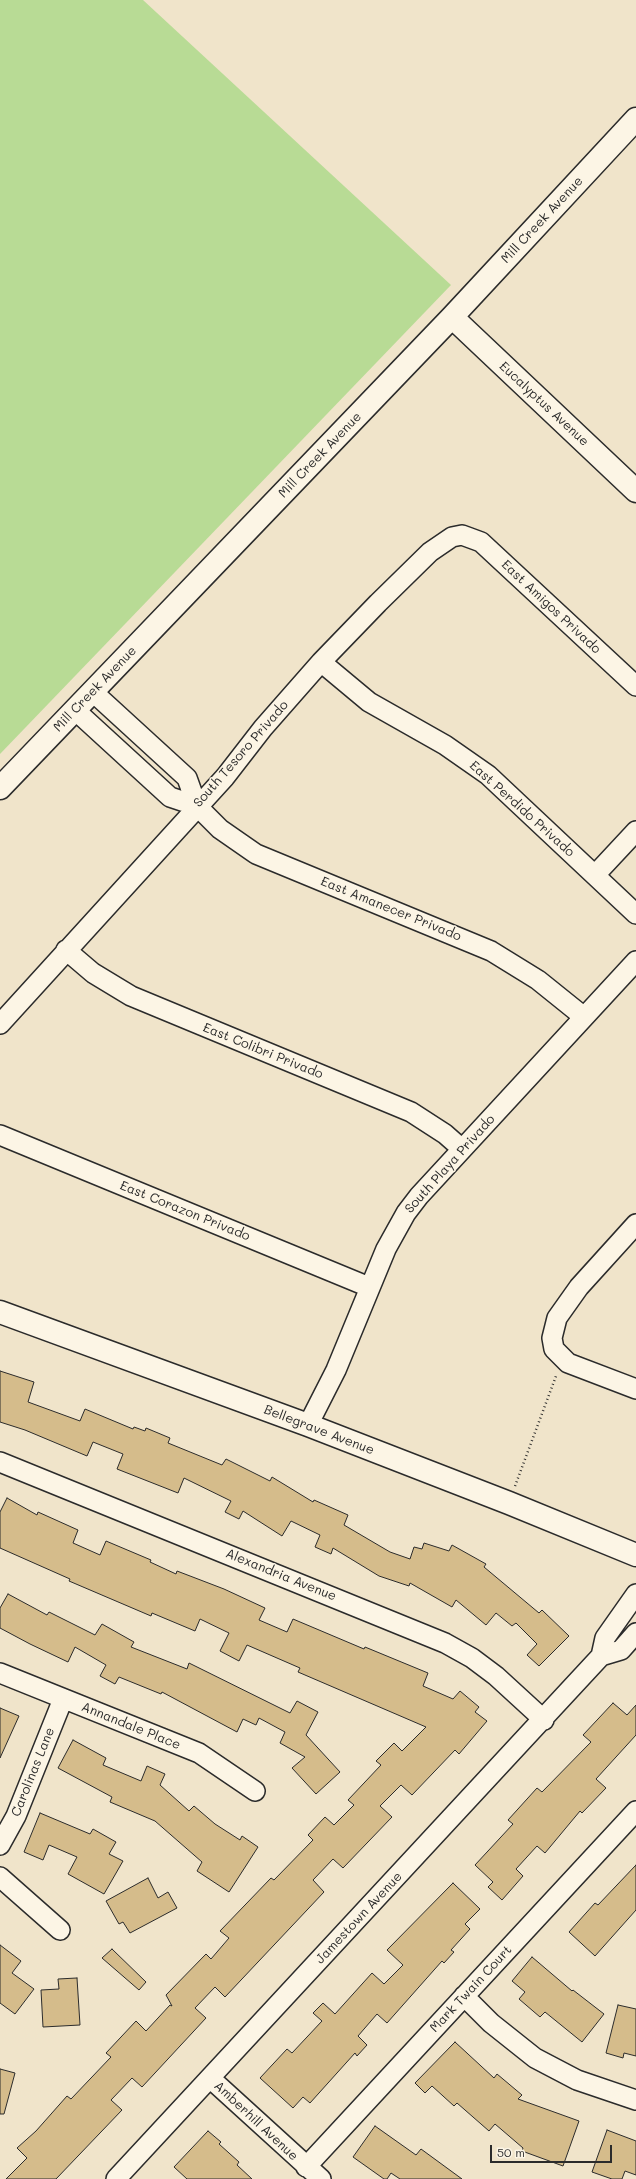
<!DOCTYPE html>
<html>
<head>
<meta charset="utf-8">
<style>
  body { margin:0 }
  #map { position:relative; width:636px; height:2179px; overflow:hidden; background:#f0e4ca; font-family:Mali,sans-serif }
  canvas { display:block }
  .scale { position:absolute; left:490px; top:2145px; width:122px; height:18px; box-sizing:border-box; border:2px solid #2b2b2b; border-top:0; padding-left:5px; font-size:12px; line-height:14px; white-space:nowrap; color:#2b2b2b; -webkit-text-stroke:3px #fcf5e5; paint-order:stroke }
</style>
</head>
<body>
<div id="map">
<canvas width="636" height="2179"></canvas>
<div class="scale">50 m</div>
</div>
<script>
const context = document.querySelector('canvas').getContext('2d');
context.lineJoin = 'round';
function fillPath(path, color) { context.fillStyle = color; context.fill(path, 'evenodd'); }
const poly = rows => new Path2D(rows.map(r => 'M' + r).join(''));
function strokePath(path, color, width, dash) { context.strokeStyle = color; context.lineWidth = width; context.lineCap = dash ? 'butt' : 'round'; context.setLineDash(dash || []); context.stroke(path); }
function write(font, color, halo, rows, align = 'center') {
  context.font = font + ' Mali,sans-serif'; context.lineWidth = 3; context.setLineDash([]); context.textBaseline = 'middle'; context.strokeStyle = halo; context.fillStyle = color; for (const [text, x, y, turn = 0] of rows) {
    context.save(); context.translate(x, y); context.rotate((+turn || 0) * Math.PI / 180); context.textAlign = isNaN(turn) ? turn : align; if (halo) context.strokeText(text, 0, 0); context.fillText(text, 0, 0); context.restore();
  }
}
fillPath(poly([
  [0,0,143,0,451,285,0,754]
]), '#b8db95');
const building = poly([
  [0,1371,34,1382,28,1402,80,1421,85,1409,133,1429,134,1427,145,1431,146,1428,170,1438,168,1443,222,1465,226,1459,270,1481,272,1477,313,1502,314,1500,348,1515,344,1525,390,1552,410,1559,414,1547,422,1549,424,1543,449,1551,452,1545,486,1564,484,1567,539,1613,542,1610,569,1636,539,1666,527,1655,537,1644,516,1623,512,1626,496,1613,486,1625,456,1600,452,1607,410,1583,409,1586,379,1576,333,1548,331,1554,315,1547,320,1535,291,1521,282,1536,243,1511,239,1519,225,1512,231,1501,184,1478,178,1493,117,1469,123,1454,93,1442,87,1456,25,1430,0,1422,0,1371],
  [7,1498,37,1515,38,1512,78,1530,73,1543,100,1555,106,1541,151,1560,150,1562,176,1574,177,1571,224,1589,265,1608,259,1620,287,1632,293,1619,364,1649,365,1647,428,1673,423,1686,453,1699,460,1691,479,1707,475,1712,487,1721,459,1754,455,1750,412,1795,401,1785,380,1806,392,1817,343,1868,333,1859,313,1880,324,1892,225,1997,215,1987,195,2008,206,2018,142,2087,132,2078,111,2100,122,2110,56,2179,6,2179,27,2158,17,2148,36,2131,67,2096,71,2099,111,2057,106,2053,136,2021,146,2031,170,2005,172,2006,166,1995,206,1954,211,1959,229,1938,220,1931,271,1878,274,1880,313,1840,308,1835,325,1817,334,1825,354,1805,348,1800,381,1765,376,1761,394,1743,402,1751,426,1727,298,1672,300,1668,247,1645,239,1661,220,1651,229,1633,200,1619,195,1631,152,1613,151,1616,69,1581,70,1579,0,1548,0,1512,7,1498],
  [8,1594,47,1615,49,1612,95,1635,102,1624,134,1642,131,1647,187,1669,189,1663,290,1713,297,1701,318,1712,306,1735,340,1772,316,1794,292,1768,305,1757,280,1743,285,1732,259,1718,256,1725,243,1719,237,1732,162,1692,161,1694,119,1677,115,1684,100,1676,106,1665,75,1647,68,1662,30,1644,0,1628,0,1608,8,1594],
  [613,1703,627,1715,636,1705,636,1735,596,1779,606,1788,582,1813,580,1811,545,1853,537,1846,516,1869,523,1876,502,1900,488,1887,493,1882,475,1865,513,1824,508,1820,537,1788,542,1792,591,1742,583,1735,613,1703],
  [0,1708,19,1716,0,1758,0,1708],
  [73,1740,106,1758,103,1765,141,1781,147,1766,165,1774,160,1785,189,1811,194,1806,215,1824,240,1840,242,1836,258,1847,229,1892,197,1871,202,1862,155,1821,110,1802,112,1797,58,1768,73,1740],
  [40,1813,90,1834,93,1829,116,1842,109,1854,123,1861,104,1894,68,1874,77,1857,49,1845,43,1860,24,1852,40,1813],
  [636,1865,636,1910,595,1956,569,1932,595,1903,598,1905,636,1865],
  [148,1878,158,1898,168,1892,177,1908,130,1933,123,1922,119,1924,106,1901,148,1878],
  [453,1883,480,1909,465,1924,470,1929,451,1950,454,1952,444,1963,442,1961,387,2023,377,2014,358,2036,367,2045,357,2056,355,2053,310,2103,303,2097,293,2108,260,2078,287,2049,292,2053,322,2021,313,2013,323,2003,335,2014,372,1973,384,1984,403,1965,387,1950,453,1883],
  [0,1945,21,1961,12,1973,34,1989,15,2014,0,2003,0,1945],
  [112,1949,146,1982,139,1990,102,1958,112,1949],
  [532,1957,572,1991,573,1990,604,2014,582,2042,545,2012,540,2017,519,1999,525,1992,512,1981,532,1957],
  [77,1978,80,2025,43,2027,41,1990,59,1989,58,1979,77,1978],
  [618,2005,636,2009,636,2056,624,2053,623,2058,606,2053,618,2005],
  [455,2042,494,2078,497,2074,522,2095,518,2099,579,2121,563,2166,522,2151,523,2148,495,2124,489,2131,457,2103,454,2106,432,2086,425,2093,415,2083,455,2042],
  [0,2069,15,2073,4,2114,0,2114,0,2069],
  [375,2126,416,2155,421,2149,462,2179,400,2179,391,2173,387,2179,384,2179,353,2157,375,2126],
  [607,2130,636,2141,636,2175,625,2171,622,2179,612,2179,592,2172,607,2130],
  [208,2131,221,2142,219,2144,239,2162,237,2165,252,2179,187,2179,174,2167,208,2131]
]);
fillPath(building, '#d5bc8b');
strokePath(building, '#2b2b2b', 1);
const minor = poly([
  [321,662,369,702,445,745,488,775,636,914],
  [75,710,170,797,197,806,187,778,93,692],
  [197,806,220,829,256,854,491,951,538,980,584,1017],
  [595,875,636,831],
  [66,950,93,973,131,996,411,1112,445,1134,462,1149],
  [0,1024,225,777,263,728,321,662,378,603,430,552,452,537,462,535,481,542,636,686],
  [0,1135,369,1287],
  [636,1224,579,1287,557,1318,552,1338,554,1349,568,1363,636,1389],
  [308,1425,336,1370,386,1249,406,1213,419,1196,636,961],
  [0,1462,445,1643,472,1658,496,1676,544,1720],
  [601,1656,621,1650,636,1633],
  [0,1673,199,1753,255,1791],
  [0,1845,16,1816,63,1699],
  [0,1877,60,1930],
  [464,1996,491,2023,535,2058,577,2080,636,2100],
  [210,2078,321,2179],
  [306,2167,636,1811],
  [116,2179,601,1656,605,1638,636,1594]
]);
const tertiary = poly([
  [452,317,636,491],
  [0,788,452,317,636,119]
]);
const secondary = poly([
  [0,1312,308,1425,509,1503,636,1555]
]);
strokePath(minor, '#2b2b2b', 22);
strokePath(tertiary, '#2b2b2b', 25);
strokePath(secondary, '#2b2b2b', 25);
strokePath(poly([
  [515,1486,556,1376]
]), '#2b2b2b', 2.5, [1, 3]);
strokePath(minor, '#fcf5e5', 19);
strokePath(tertiary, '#fcf5e5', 22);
strokePath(secondary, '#fcf5e5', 22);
write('13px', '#2b2b2b', '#fcf5e5', [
  ["Mill Creek Avenue",542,220,-47],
  ["Eucalyptus Avenue",544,404,43],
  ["Mill Creek Avenue",320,455,-46],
  ["East Amigos Privado",551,607,43],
  ["Mill Creek Avenue",95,689,-46],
  ["South Tesoro Privado",241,754,-49],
  ["East Perdido Privado",522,809,42],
  ["East Amanecer Privado",391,909,22],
  ["East Colibri Privado",263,1051,22],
  ["South Playa Privado",450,1164,-48],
  ["East Corazon Privado",185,1211,22],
  ["Bellegrave Avenue",319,1430,21],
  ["Alexandria Avenue",281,1575,22],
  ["Annandale Place",131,1726,22],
  ["Carolinas Lane",33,1772,-68],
  ["Jamestown Avenue",359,1918,-47],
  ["Mark Twain Court",471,1989,-47],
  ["Amberhill Avenue",256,2121,43]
]);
</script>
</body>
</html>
